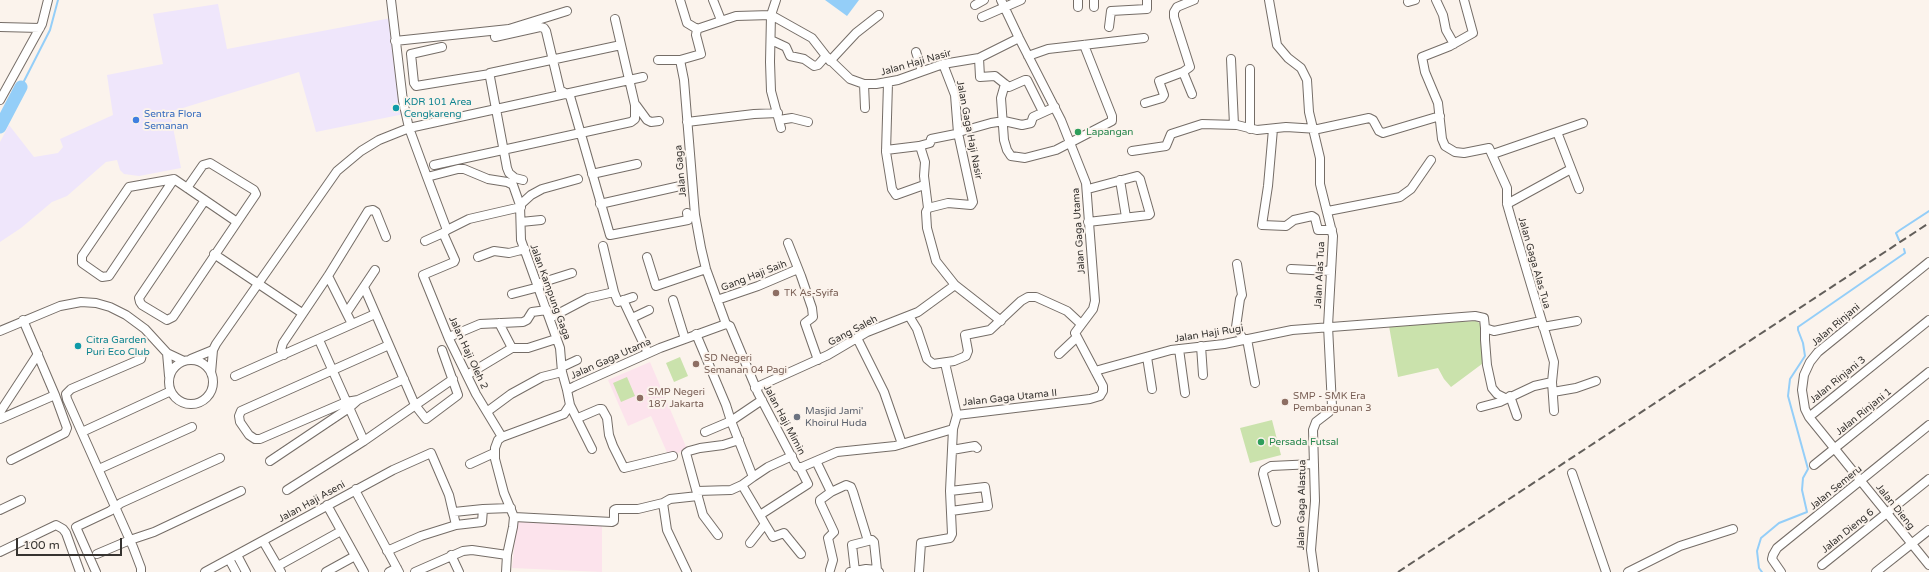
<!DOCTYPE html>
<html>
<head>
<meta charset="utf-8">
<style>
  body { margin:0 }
  #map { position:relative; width:1929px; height:572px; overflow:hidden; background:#fbf3ec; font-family:"Varela Round",sans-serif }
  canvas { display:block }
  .scale { position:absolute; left:16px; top:538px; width:106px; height:18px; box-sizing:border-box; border:2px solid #363330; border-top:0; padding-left:5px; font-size:12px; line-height:14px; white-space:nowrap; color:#363330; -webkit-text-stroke:3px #fbf3ec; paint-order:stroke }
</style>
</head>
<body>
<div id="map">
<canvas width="1929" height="572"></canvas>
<div class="scale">100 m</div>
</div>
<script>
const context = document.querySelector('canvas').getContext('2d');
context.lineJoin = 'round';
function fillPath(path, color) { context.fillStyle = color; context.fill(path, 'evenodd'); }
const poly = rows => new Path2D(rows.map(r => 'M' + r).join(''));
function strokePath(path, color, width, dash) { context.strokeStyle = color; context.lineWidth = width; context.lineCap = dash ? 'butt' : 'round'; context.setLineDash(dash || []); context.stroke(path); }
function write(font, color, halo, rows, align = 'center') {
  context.font = font + ' "Varela Round",sans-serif'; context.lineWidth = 4; context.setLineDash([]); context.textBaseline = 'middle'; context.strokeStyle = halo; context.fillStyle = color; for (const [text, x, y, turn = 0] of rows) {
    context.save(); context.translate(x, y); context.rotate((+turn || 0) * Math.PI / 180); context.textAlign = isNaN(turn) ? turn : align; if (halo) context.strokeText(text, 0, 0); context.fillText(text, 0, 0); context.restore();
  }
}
fillPath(poly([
  [218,4,227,49,391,18,404,114,316,132,299,72,170,112,181,168,139,176,124,174,120,170,117,160,106,162,67,196,52,202,21,228,0,242,0,142,9,125,34,157,58,153,63,147,60,139,113,115,107,75,163,64,153,14]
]), '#efe6fb');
fillPath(poly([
  [650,362,687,449,669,457,651,416,628,426,608,380],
  [517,519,602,523,602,572,512,568]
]), '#fce3ec');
fillPath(poly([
  [1476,321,1483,325,1490,358,1451,387,1444,379,1438,368,1398,377,1389,326],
  [680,357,688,376,674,382,666,363],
  [627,377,635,396,621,402,613,383],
  [1272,420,1281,455,1250,463,1240,428]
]), '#cae2ac');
fillPath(poly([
  [825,0,859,0,847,16]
]), '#94cef8');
strokePath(poly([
  [21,87,50,30,58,0],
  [1899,240,1896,233,1900,230,1929,211],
  [1762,572,1759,568,1757,551,1761,538,1779,523,1807,512,1802,490,1803,478,1808,469,1788,396,1790,379,1805,356,1803,343,1798,330,1798,327,1905,253,1904,249]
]), '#94cef8', 2);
strokePath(poly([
  [0,127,21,87]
]), '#94cef8', 13);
const street = poly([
  [391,0,403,101,409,128,427,177,458,169,464,169,488,179,507,182,513,185,520,205,521,240,560,348,562,372,567,390],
  [680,0,687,23,697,29],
  [713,0,721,20],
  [776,0,771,15,770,62,771,91,781,128],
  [1269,0,1277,45,1288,58,1301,68,1307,80,1309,112,1320,158,1320,184,1333,236,1328,326,1332,406,1329,412,1316,422,1313,430,1315,501,1311,550,1314,572],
  [1436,0,1443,15,1446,30,1454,44],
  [1464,0,1473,33,1450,46,1422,57,1425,72,1438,103,1442,139,1445,146,1455,152,1464,153,1489,148,1507,188,1507,204,1511,218,1554,362,1552,382,1554,411],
  [1408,2,1415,0],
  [975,5,984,0],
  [1078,7,1078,0],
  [1094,7,1094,0],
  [982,17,1021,0],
  [0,27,40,28],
  [1109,27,1111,11,1147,9,1147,0],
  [697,29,696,35,701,54,680,60,684,80,695,215,701,248,706,269,726,324,730,326,758,393,797,467,802,467,837,452,895,446,953,429],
  [697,29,736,16,771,15,812,38,826,56,850,79,864,84,876,84,898,80,943,64,979,58,1019,38],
  [495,37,540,27,544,28,546,31,560,90,570,96,610,235,688,220,687,213],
  [771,40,786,47,790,56,804,59,814,66,818,65,826,56],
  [395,41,509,29,567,11],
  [442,47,411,54,414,83,416,86,490,74],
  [916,52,922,71],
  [1028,56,1048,49,1144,38],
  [979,58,980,77,995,76,1005,84,1001,98,1004,140,1007,150,1011,156,1025,158,1056,150,1112,121,1112,116,1084,45],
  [1231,59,1234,125],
  [658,60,680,60],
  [830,61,856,33,879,15],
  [1250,69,1250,129],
  [1183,72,1190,67,1174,17,1174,12,1177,7,1194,0],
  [888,83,886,152,892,189,896,195,924,185],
  [864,84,865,108],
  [1005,84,1009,87,1025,80,1027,80,1043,112],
  [0,100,42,24,48,0],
  [1145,103,1162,98,1164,95,1159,81,1183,72,1192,94],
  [636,105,647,120,651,122,659,121],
  [779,120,792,118,808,122],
  [687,122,754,114,778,113],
  [1273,129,1268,186,1262,225,1286,226,1294,220,1312,216,1315,218,1318,230,1332,230],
  [1557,132,1579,189],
  [920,146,925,162,924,176,928,208,926,212,927,228,936,261,955,285],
  [886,150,919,146,930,143,931,139,956,134,959,132,991,123,1004,121,1022,125,1031,123,1033,117,1055,107],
  [1132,151,1166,146,1171,134,1202,124,1237,125,1257,130,1286,127,1318,129,1369,118,1373,120,1379,131,1383,133,1440,116],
  [1493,154,1583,123],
  [434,165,631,122,635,119,635,105,615,19],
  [592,174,637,164],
  [427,177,447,230],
  [174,179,109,276,102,277,82,263,82,256,129,187,174,179,237,222],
  [523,180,515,178,509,173,507,168,490,77,490,73,621,45],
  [1120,180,1126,217],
  [187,188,203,165,210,163,254,190,256,194,173,317,167,320,142,305,140,302,139,298,205,200],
  [1088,189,1137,176,1140,179,1150,214,1149,215,1088,222],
  [600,204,680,186],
  [1507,204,1571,169],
  [520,205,531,195,542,189,578,179],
  [928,208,948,203,971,205,973,202,958,133,955,95,943,64],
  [1328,211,1400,197,1411,189,1431,160],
  [521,222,541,220],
  [425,241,443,233],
  [788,243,801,276,812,308,813,317,805,323,818,360],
  [603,246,614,292],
  [214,254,302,313],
  [478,257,494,251,509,253,525,249],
  [647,257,656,286,706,269],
  [1929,262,1818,352,1810,362,1804,375,1802,390,1805,409,1809,417,1929,565],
  [1237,264,1242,295,1240,299,1236,327,1243,339],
  [1291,269,1331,271],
  [328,276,352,324],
  [537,284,572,273],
  [364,287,415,405,426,419,458,395,442,350],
  [512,294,539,287],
  [623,300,648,353],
  [673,300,685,339],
  [717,300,758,286,798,269],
  [347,312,375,270],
  [909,316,917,329,927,359,933,364,954,361,966,356,968,351,965,335,990,330,1021,301,1028,297,1036,297,1067,311,1081,324],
  [550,318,588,298,614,292,618,302,633,297],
  [632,318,649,310],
  [499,323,512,348],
  [1543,327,1577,321],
  [1485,328,1485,340,1487,365,1492,388,1497,394,1505,398],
  [0,331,60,306,81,302,96,303,110,307,126,315,145,329,167,353,184,361],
  [696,334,726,405,731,421,705,432],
  [449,337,480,324,523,322,527,320,532,312,547,310],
  [857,338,884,392,902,444],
  [1247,339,1255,383],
  [319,340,364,441],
  [1201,346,1203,375],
  [1179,349,1185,393],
  [167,353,169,376],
  [1059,354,1076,338],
  [284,355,281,350,283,343,328,276,368,211,373,210,376,212,386,237],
  [1147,357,1152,389],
  [191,359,213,350],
  '169 382a22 22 0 1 1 44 0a22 22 0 1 1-44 0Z',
  [945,363,957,415],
  [562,367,577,360],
  [1095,371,1171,350,1224,344,1292,330,1475,316,1484,318,1485,328,1494,331,1541,321],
  [211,373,213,350,216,344,337,171,361,151,379,140,409,128,643,77],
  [467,375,512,348,528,348,556,339],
  [235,376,375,314],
  [755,388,828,355,867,332,918,312,955,285,1001,321],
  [1553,392,1576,388,1596,381],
  [1510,396,1517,416],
  [358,400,346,402,260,439,255,439,249,435,240,422,239,416,241,411,389,345],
  [762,400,731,421,753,477,768,467,792,456],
  [570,405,592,449],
  [1481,407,1500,402,1534,386,1552,382],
  [488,411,511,394,542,377,562,372],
  [0,412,38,354],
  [1809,417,1929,320],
  [578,418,599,409,602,409,607,418,609,435,613,446,624,468,673,456],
  [0,419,55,395],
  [82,432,171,391],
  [502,437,476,394,449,339,423,275,454,262,455,260,443,233,447,230,469,219,521,207],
  [952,450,975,446,977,448],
  [11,460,65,433,67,428,55,395,23,320],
  [270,461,349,408,358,400,404,379],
  [816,461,831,492,846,485,851,487,853,492,868,541,852,545,855,571],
  [470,464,494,453],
  [1814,465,1929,372],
  [99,469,192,427],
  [1572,473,1606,572],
  [742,485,765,524,750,543],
  [356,489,356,492,399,572],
  [287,490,364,441,453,379],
  [697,491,731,490,742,485,753,477],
  [950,491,985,487,988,506,951,511],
  [663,503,667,530,687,572],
  [327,505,364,572],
  [0,510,21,500],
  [454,512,483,509],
  [760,515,808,484,800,468],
  [514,517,612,522,614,521,614,510,616,509,638,509,663,503,670,499,698,496],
  [1276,522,1263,474,1264,470,1271,466,1314,464],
  [765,524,773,537,784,533,801,554],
  [456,525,482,522,483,509,511,508],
  [718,535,703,515,686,453,689,451,700,448,723,445,739,440],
  [263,541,281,572],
  [868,541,872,540,874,542,877,570,879,572],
  [0,552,56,525,63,529,66,533,80,572],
  [97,554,130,540,154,532,241,491],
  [237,555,246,572],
  [451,555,459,572],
  [229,559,236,572],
  [1822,565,1929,479],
  [278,566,341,531],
  [830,570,833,560,828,538,834,532,820,502,820,500,831,492],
  [96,572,76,527,110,511,121,503,220,458],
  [141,572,141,568,133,547,67,399,66,394,71,389,141,359,142,354],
  [205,572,393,470,431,453,449,495,456,525,421,536,387,551],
  [326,572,355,556],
  [389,572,397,568],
  [415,572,463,551,472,550,507,555],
  [506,572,507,555,513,527,514,517,504,493,495,459,495,448,498,440,502,437,564,414,570,405,567,390,575,386,660,348,726,324],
  [850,572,866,569,877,570],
  [919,572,921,543,950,538,952,534,950,491,953,429,957,415,1090,399,1100,396,1103,391,1103,386,1075,333,1093,309,1095,301,1086,183,1061,120,1019,38,1001,0],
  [1628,572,1680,546,1733,529],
  [1781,572,1772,559,1773,555,1777,548,1929,425],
  [1876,572,1929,530]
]);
strokePath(street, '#756d67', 10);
strokePath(street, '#fff', 8);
strokePath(poly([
  [1398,572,1929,223]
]), '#625e5a', 2, [8, 4]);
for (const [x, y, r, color] of [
  [396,108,4,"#0f9aa8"],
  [136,120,4,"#3f7fe0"],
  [1078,132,4,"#2e9e5b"],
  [776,293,4,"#8d6e63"],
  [78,346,4,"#0f9aa8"],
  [696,364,4,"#8d6e63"],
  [640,398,4,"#8d6e63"],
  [1285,402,4,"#8d6e63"],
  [797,417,4,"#6b7280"],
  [1261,442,4,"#2e9e5b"]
]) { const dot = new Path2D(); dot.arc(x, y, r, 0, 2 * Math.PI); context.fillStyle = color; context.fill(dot); strokePath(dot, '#fbf3ec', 1.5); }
write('10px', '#363330', '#fbf3ec', [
  ["Jalan Haji Nasir",916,63,-16],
  ["Jalan Gaga Haji Nasir",969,130,79],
  ["Jalan Gaga",681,171,-95],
  ["Jalan Gaga Utama",1079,231,-94],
  ["Jalan Gaga Alas Tua",1534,263,74],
  ["Jalan Alas Tua",1320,275,-87],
  ["Gang Haji Saih",754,276,-21],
  ["Jalan Kampung Gaga",550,292,70],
  ["Jalan Rinjani",1836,325,-40],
  ["Gang Saleh",853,331,-28],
  ["Jalan Haji Rugi",1209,334,-9],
  ["Jalan Haji Oleh 2",468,353,65],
  ["Jalan Gaga Utama",611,359,-24],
  ["Jalan Rinjani 3",1838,380,-39],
  ["Jalan Gaga Utama II",1010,398,-6],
  ["Jalan Rinjani 1",1864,412,-39],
  ["Jalan Haji Mimin",784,420,62],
  ["Jalan Semeru",1836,488,-39],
  ["Jalan Haji Aseni",312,502,-29],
  ["Jalan Gaga Alastua",1302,505,-89],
  ["Jalan Dieng",1895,507,51],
  ["Jalan Dieng 6",1848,531,-39]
]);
write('10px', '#0d838f', '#fbf3ec', [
  ["KDR 101 Area",404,102],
  ["Cengkareng",404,114],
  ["Citra Garden",86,340],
  ["Puri Eco Club",86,352]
], 'left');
write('10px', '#366cbe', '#fbf3ec', [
  ["Sentra Flora",144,114],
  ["Semanan",144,126]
], 'left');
write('10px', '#27864d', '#fbf3ec', [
  ["Lapangan",1086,132],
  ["Persada Futsal",1269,442]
], 'left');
write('10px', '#785e54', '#fbf3ec', [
  ["TK As-Syifa",784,293],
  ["SD Negeri",704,358],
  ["Semanan 04 Pagi",704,370],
  ["SMP Negeri",648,392],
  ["187 Jakarta",648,404],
  ["SMP - SMK Era",1293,396],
  ["Pembangunan 3",1293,408]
], 'left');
write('10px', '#5b616d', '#fbf3ec', [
  ["Masjid Jami'",805,411],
  ["Khoirul Huda",805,423]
], 'left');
</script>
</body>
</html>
